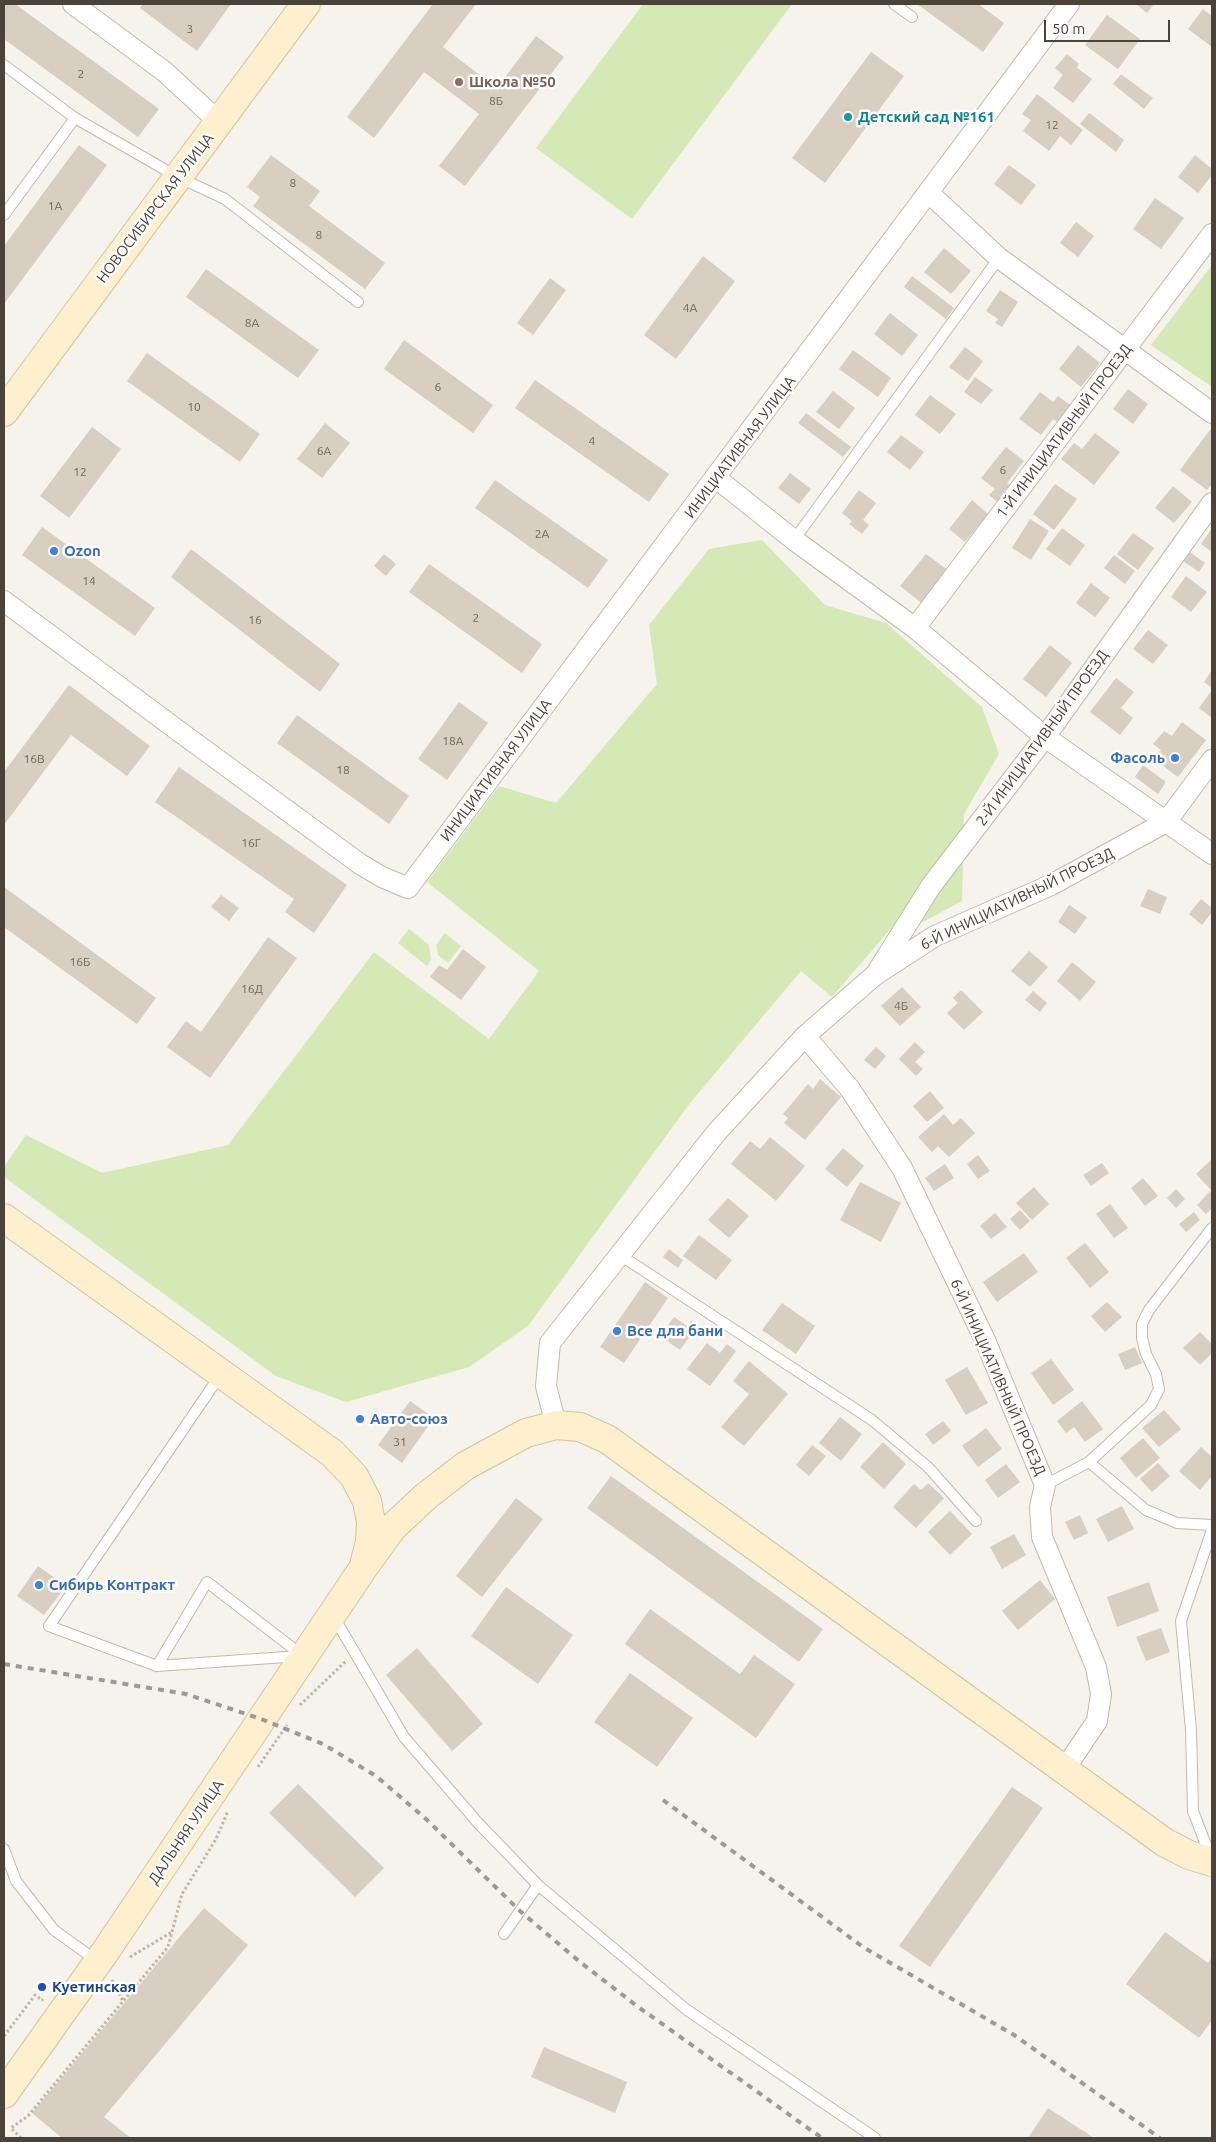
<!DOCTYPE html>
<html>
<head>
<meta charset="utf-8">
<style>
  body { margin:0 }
  #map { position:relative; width:1216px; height:2142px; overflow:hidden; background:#f6f2ec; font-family:Ubuntu,sans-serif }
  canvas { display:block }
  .frame { position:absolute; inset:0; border:5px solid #4b4339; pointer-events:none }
  .scale { position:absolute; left:1044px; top:20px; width:126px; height:22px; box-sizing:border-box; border:2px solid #4b4339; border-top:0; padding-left:6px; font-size:15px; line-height:18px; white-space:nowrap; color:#4b4339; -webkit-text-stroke:4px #fff; paint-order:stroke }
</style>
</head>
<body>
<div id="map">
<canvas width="1216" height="2142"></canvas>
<div class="frame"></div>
<div class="scale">50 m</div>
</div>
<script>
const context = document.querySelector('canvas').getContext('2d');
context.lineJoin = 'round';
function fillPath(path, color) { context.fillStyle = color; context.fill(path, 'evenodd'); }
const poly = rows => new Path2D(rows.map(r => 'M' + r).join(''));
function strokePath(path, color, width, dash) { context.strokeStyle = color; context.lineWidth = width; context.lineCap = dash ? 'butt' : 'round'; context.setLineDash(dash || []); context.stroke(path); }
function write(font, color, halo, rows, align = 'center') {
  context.font = font + ' Ubuntu,sans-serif'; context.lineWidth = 5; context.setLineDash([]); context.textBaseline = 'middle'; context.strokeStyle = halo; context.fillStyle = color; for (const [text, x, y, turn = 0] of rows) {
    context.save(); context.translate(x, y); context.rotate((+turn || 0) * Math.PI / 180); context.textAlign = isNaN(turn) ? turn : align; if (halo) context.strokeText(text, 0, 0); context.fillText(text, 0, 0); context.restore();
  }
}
fillPath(poly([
  [643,4,792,4,632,219,536,148],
  [1212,265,1212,387,1151,345],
  [762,540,825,605,886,623,982,707,999,754,964,814,962,901,923,922,906,911,832,997,801,971,690,1103,528,1326,469,1367,346,1402,276,1376,4,1177,4,1167,26,1135,102,1173,228,1145,374,952,489,1039,539,971,427,882,499,786,556,803,657,684,649,625,709,549],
  [409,929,429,945,431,960,427,966,398,943],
  [445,933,461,946,448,963,438,955,436,945]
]), '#d5e9b6');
fillPath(poly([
  [4,4,15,4,159,109,138,137,4,39],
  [143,4,231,4,197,51,140,8],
  [433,4,476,4,443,47,497,88,536,36,564,57,465,186,439,166,479,114,424,72,374,138,347,117],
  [917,4,978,4,1004,23,983,52],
  [1136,4,1154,4,1147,13],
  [1203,9,1212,16,1212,47,1188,29],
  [1107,15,1140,39,1118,69,1085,45],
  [871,52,904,76,825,183,792,158],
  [1067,54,1079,64,1077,68,1092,79,1073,103,1053,88,1063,75,1055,68],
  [1121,74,1153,98,1144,109,1113,84],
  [1037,94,1083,130,1071,145,1060,136,1049,151,1023,131,1031,120,1022,114],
  [1089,113,1124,140,1116,152,1080,124],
  [79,145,107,165,4,304,4,246],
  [271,155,320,191,309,206,385,263,365,289,253,206,260,197,247,187],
  [1195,155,1212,169,1212,175,1198,193,1178,177],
  [1009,165,1036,185,1021,205,994,184],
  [1155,198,1184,218,1161,249,1133,229],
  [1076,222,1094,236,1078,257,1060,243],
  [944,248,971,271,951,294,924,272],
  [703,256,735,281,676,359,644,335],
  [206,269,319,350,298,378,186,297],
  [912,276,954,308,946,319,904,287],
  [550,278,566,290,533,335,517,323],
  [1000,290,1018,302,1002,327,995,323,998,319,986,311],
  [890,313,918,335,902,356,874,334],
  [404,340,493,405,473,433,384,369],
  [1078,345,1100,363,1081,387,1059,369],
  [965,347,983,361,968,381,949,367],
  [853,350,891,378,878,397,839,369],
  [147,353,260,434,240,462,127,381],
  [975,377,993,390,981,404,964,392],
  [535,380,669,474,649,502,515,408],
  [1128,389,1148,404,1133,424,1113,409],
  [833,391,855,408,839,429,816,412],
  [1040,392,1053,402,1058,396,1073,407,1060,424,1053,419,1041,435,1019,419],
  [930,395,956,414,940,434,915,415],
  [806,413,851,447,843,457,798,423],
  [325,423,350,443,322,478,297,459],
  [92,427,121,449,69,518,40,496],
  [1212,427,1212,484,1207,490,1180,470],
  [1095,433,1120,452,1094,485,1061,459,1074,443,1082,449],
  [901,435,924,452,910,470,887,452],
  [1006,447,1024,461,1007,483,1014,488,1001,505,989,495,995,489,981,478],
  [790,473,811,489,799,504,778,488],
  [495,480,608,560,588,588,475,508],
  [1055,484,1077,499,1054,530,1033,514],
  [1173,486,1192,502,1174,523,1155,508],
  [859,490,876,503,863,520,869,525,862,534,849,524,852,521,842,513],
  [972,500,988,514,965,542,949,529],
  [1030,519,1049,531,1031,560,1012,548],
  [42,527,155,608,135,636,22,555],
  [1062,528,1085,545,1070,566,1046,549],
  [1212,528,1212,552,1201,544],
  [1133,533,1154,548,1138,570,1117,554],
  [1183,547,1205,563,1199,572,1176,556],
  [191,549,340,664,320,692,171,577],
  [384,554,396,564,386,576,374,566],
  [926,554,949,571,923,604,900,586],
  [1114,555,1135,571,1125,584,1104,568],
  [429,564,542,644,522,673,409,592],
  [1186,576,1207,592,1191,612,1171,597],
  [1091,583,1110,598,1095,617,1076,603],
  [1148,630,1168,645,1153,664,1133,649],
  [1050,645,1072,663,1046,697,1023,679],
  [1212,670,1212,688,1204,682],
  [1116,678,1134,692,1121,708,1133,718,1120,735,1090,712],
  [69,685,150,746,127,776,71,735,4,825,4,772],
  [1212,690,1212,718,1199,708],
  [459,702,488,723,447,780,418,759],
  [297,715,409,796,389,824,277,743],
  [1182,722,1206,740,1178,777,1154,759,1161,750,1153,744,1164,731,1172,736],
  [1143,765,1166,782,1158,794,1135,777],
  [179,767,347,885,314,933,285,912,294,899,155,802],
  [4,887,156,998,137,1024,4,927],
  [1148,889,1167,897,1160,914,1140,906],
  [221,895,239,908,229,921,211,907],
  [1201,899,1212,908,1212,912,1202,925,1189,914],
  [1069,905,1087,917,1075,934,1058,922],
  [268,937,297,958,210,1078,167,1047,186,1021,201,1032],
  [463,949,486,967,461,1000,430,977,439,965,447,970],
  [1029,951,1048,967,1030,987,1011,971],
  [1072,962,1096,982,1080,1001,1057,981],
  [902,987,921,1007,900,1026,881,1006],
  [961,990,983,1012,964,1030,947,1013,958,1003,953,998],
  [1033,991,1047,1003,1040,1012,1025,1000],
  [915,1042,925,1052,915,1062,923,1069,916,1076,899,1059],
  [876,1047,886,1056,875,1069,864,1060],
  [820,1079,841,1097,805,1140,784,1123,788,1118,783,1114,808,1084,813,1089],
  [930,1091,944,1108,927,1122,913,1106],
  [944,1114,953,1125,961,1118,975,1133,949,1157,938,1146,932,1152,918,1137],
  [770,1137,805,1166,776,1201,731,1164,750,1141,760,1149],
  [843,1148,864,1166,847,1187,825,1169],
  [978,1155,990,1171,978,1179,967,1164],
  [1212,1159,1212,1191,1196,1174],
  [1102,1163,1109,1173,1091,1186,1083,1175],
  [945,1164,954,1178,934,1191,925,1178],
  [1143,1178,1158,1196,1145,1206,1131,1188],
  [860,1182,901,1203,881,1242,840,1220],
  [1034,1187,1049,1204,1032,1220,1016,1203],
  [1176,1189,1185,1199,1176,1208,1167,1198],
  [1210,1191,1212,1194,1212,1208,1206,1214,1197,1205],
  [728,1198,749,1216,729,1238,708,1220],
  [1110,1204,1128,1228,1114,1238,1096,1214],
  [1020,1210,1030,1221,1020,1230,1010,1219],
  [1194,1212,1200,1220,1186,1232,1179,1224],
  [995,1213,1007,1227,991,1239,980,1226],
  [699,1235,732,1260,716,1280,683,1256],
  [1085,1243,1109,1272,1090,1288,1066,1258],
  [669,1249,683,1260,678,1268,663,1257],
  [1024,1253,1038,1272,997,1302,983,1282],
  [645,1282,668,1298,624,1363,600,1347],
  [1107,1302,1122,1317,1105,1332,1091,1316],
  [782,1303,815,1326,796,1354,762,1330],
  [674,1317,687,1326,691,1321,698,1325,680,1350,660,1336],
  [1200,1332,1212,1344,1212,1353,1200,1365,1183,1348],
  [707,1343,720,1353,727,1344,736,1351,710,1386,687,1369],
  [1135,1347,1142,1363,1125,1370,1118,1354],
  [1051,1359,1074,1390,1053,1405,1031,1373],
  [749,1361,788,1394,744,1446,721,1427,749,1394,733,1381],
  [967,1367,988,1403,966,1415,945,1380],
  [410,1401,434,1418,402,1463,378,1445],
  [1082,1401,1103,1429,1085,1442,1074,1427,1066,1433,1057,1421],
  [1164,1410,1181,1429,1159,1447,1142,1428],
  [840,1417,862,1434,841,1461,819,1443],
  [943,1421,951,1431,933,1445,925,1434],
  [986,1428,1002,1449,978,1467,962,1446],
  [1143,1438,1160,1458,1136,1478,1120,1458],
  [883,1442,906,1464,884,1489,860,1467],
  [812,1445,826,1456,809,1476,796,1465],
  [1201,1447,1212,1457,1212,1476,1200,1490,1179,1471],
  [1158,1463,1170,1476,1152,1492,1140,1479],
  [1006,1464,1020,1482,998,1498,985,1480],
  [611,1476,823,1629,799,1662,587,1508],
  [928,1483,944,1498,916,1528,893,1507,914,1484,921,1490],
  [516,1498,543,1519,482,1597,456,1576],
  [1122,1506,1134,1529,1108,1542,1096,1519],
  [950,1511,972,1534,950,1555,928,1532],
  [1080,1515,1088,1533,1074,1540,1065,1522],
  [1014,1534,1026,1555,1002,1569,990,1547],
  [38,1566,66,1586,44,1615,17,1596],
  [1040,1580,1055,1599,1018,1630,1002,1611],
  [1149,1582,1159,1611,1117,1627,1107,1597],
  [506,1587,573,1635,538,1684,471,1636],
  [650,1609,740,1674,754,1655,795,1684,756,1738,625,1644],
  [1161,1628,1170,1652,1146,1661,1136,1637],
  [417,1648,483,1724,452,1751,386,1675],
  [630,1673,693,1718,657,1767,594,1722],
  [298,1784,384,1868,355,1897,269,1813],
  [1012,1787,1043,1808,930,1967,899,1946],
  [204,1908,248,1945,104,2117,131,2138,62,2138,32,2113],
  [1165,1932,1208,1963,1212,1957,1212,2020,1199,2038,1126,1984],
  [544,2047,627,2082,615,2113,531,2077],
  [1048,2108,1094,2138,1028,2138]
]), '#d8cec1');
const lane = poly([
  [894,4,912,17],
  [4,65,75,118,178,177,225,199,358,302],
  [4,215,75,118],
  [794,540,999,258],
  [620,1255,872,1420,928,1467,976,1521],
  [221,1374,49,1626,157,1666,207,1582,303,1656],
  [1089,1462,1151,1405,1159,1389,1156,1374,1146,1354,1142,1338,1142,1324,1149,1310,1212,1228],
  [1045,1485,1089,1462,1146,1510,1177,1523,1212,1525],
  [334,1617,404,1737,479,1824,538,1885,687,2010,875,2138],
  [157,1666,300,1656],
  [4,1849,16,1881,54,1930,97,1961],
  [1211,1858,1193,1811,1191,1730,1181,1621,1212,1530],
  [504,1934,538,1885]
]);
const street = poly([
  [73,4,165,72,219,122],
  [929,193,999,258,1212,413],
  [716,478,794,540,915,628,1045,737,1212,854],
  [4,601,180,732,360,864,382,877,408,888,1069,4],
  [915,628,1212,234],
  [879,969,931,886,1045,737,1212,503],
  [805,1036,850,1089,902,1168,985,1340,1045,1485,1040,1507,1042,1537,1096,1667,1101,1694,1097,1721,1064,1770],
  [556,1425,546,1386,550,1343,716,1133,805,1036,875,975,935,936,1051,885,1166,822,1212,760]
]);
const secondary = poly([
  [4,412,306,4],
  [4,1218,332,1453,354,1476,367,1501,371,1522,370,1542,365,1561],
  [4,2094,105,1952,364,1567,392,1528,425,1497,465,1466,526,1433,556,1425,580,1427,607,1439,1164,1842,1189,1855,1212,1862]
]);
strokePath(lane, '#c2baae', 12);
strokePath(street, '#c2baae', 22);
strokePath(secondary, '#d5c39c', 30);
strokePath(poly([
  [300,1705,346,1661],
  [258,1767,287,1725],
  [130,1957,172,1932],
  [112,1980,123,2001],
  [4,2036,35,1995,42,2000,43,1999],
  [21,2138,11,2128,28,2116,168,1947,182,1894,216,1839,228,1811]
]), '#c3b5a0', 3, [2.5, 2.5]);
strokePath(lane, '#fff', 10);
strokePath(street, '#fff', 20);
strokePath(secondary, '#fef0ce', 28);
strokePath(poly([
  [4,1664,186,1694,261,1719,323,1744,376,1776,426,1819,520,1911,580,1962,637,2006,822,2138],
  [663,1800,863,1947,1014,2035,1160,2138]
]), '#9a9a9a', 4, [6, 6]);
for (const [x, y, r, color] of [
  [459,82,5,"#8d6e63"],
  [848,117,5,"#0f9aa8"],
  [54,551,5,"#3f7fe0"],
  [1175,758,5,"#3f7fe0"],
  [617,1331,5,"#3f7fe0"],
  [360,1419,5,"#3f7fe0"],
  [39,1585,5,"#3f7fe0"],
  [42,1987,5,"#1a4fb4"]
]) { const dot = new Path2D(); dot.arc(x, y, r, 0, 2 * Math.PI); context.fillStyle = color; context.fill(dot); strokePath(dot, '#fff', 2); }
write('12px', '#6e665b', null, [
  ["3",190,29],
  ["2",81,74],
  ["8Б",496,101],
  ["12",1052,125],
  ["8",293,183],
  ["1А",55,206],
  ["8",319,235],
  ["4А",690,308],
  ["8А",252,323],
  ["6",438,387],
  ["10",194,407],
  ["4",592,441],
  ["6А",324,451],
  ["6",1003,470],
  ["12",80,472],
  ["2А",542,534],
  ["14",89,581],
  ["2",476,618],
  ["16",255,620],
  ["18А",453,741],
  ["16В",34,759],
  ["18",343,770],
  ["16Г",251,843],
  ["16Б",80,962],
  ["16Д",252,989],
  ["4Б",901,1006],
  ["31",400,1442]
]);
write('bold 15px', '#785e54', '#fff', [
  ["Школа №50",469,82]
], 'left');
write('bold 15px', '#0d838f', '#fff', [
  ["Детский сад №161",858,117]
], 'left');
write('15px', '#4b4339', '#fff', [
  ["НОВОСИБИРСКАЯ УЛИЦА",155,208,-53],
  ["1-Й ИНИЦИАТИВНЫЙ ПРОЕЗД",1064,431,-53],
  ["ИНИЦИАТИВНАЯ УЛИЦА",740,447,-53],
  ["2-Й ИНИЦИАТИВНЫЙ ПРОЕЗД",1042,738,-54],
  ["ИНИЦИАТИВНАЯ УЛИЦА",496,770,-53],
  ["6-Й ИНИЦИАТИВНЫЙ ПРОЕЗД",1017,899,-26],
  ["6-Й ИНИЦИАТИВНЫЙ ПРОЕЗД",998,1377,66],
  ["ДАЛЬНЯЯ УЛИЦА",186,1832,-56]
]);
write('bold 15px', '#366cbe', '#fff', [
  ["Ozon",64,551],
  ["Фасоль",1165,758,"right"],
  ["Все для бани",627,1331],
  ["Авто-союз",370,1419],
  ["Сибирь Контракт",49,1585]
], 'left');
write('bold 15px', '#164399', '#fff', [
  ["Куетинская",52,1987]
], 'left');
</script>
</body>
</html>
